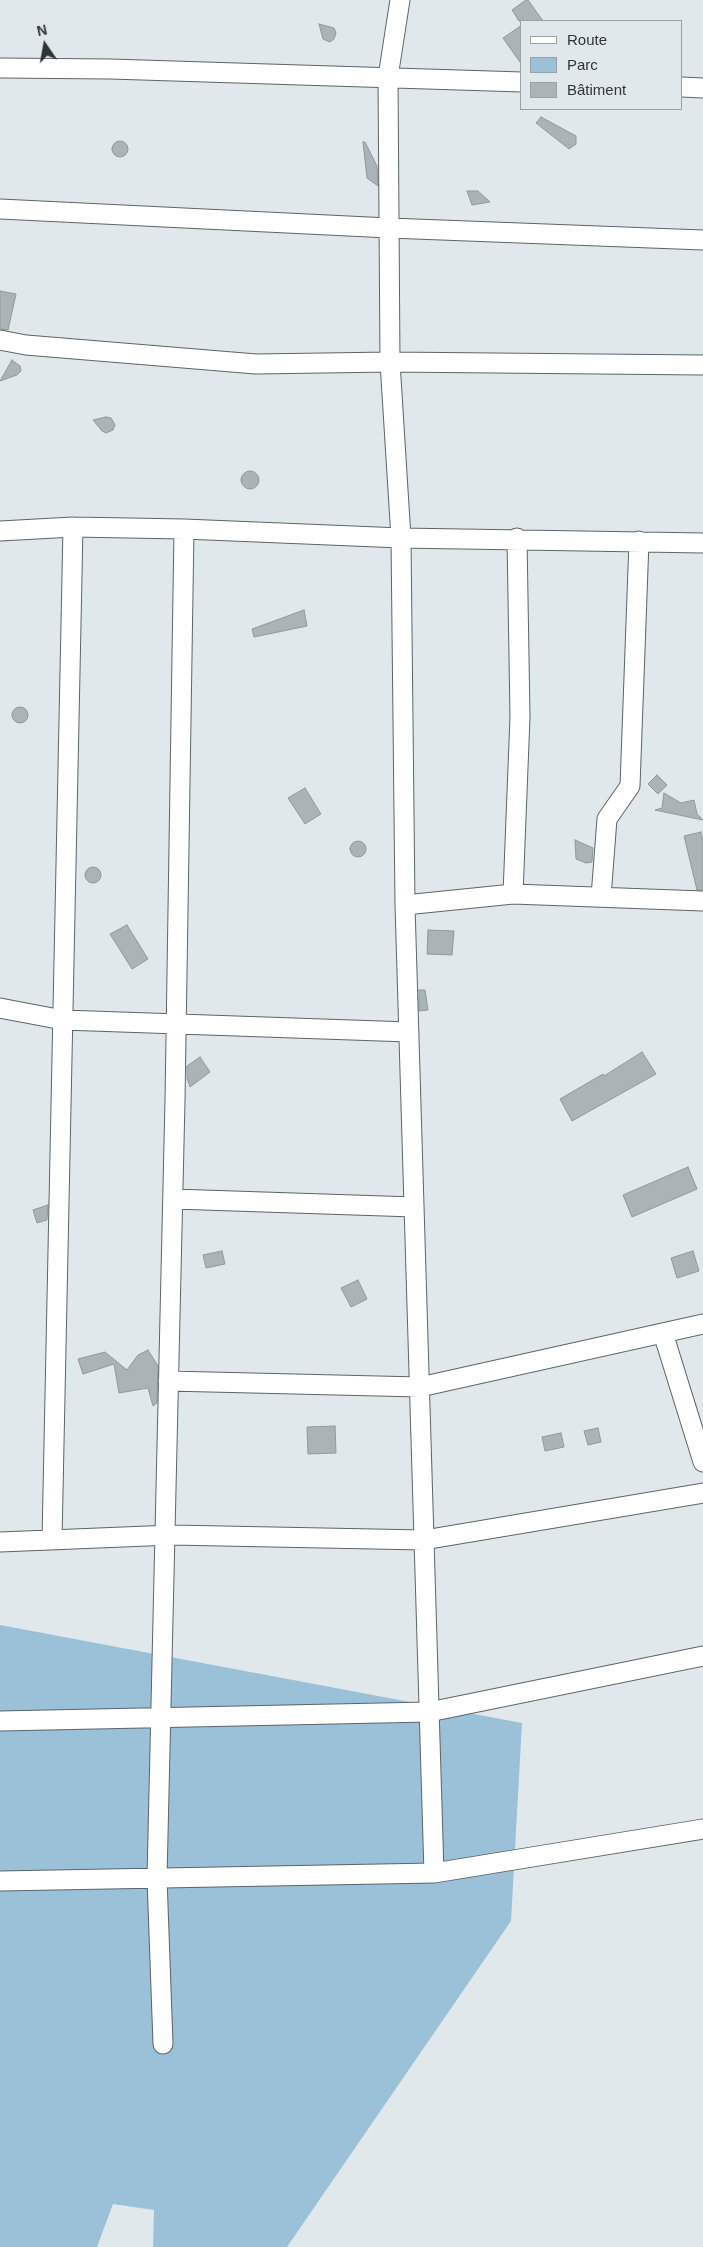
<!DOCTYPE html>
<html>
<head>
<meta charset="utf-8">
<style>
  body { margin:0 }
  #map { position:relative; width:703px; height:2247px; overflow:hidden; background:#e1e8ec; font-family:Arial,sans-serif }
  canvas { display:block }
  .legend { position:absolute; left:520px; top:20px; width:162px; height:90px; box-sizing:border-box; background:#e1e8ec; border:1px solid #9ba0a3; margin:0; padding:6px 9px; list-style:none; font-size:15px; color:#313436 }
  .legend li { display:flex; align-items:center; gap:10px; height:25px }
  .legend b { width:25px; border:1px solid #9ba0a3 }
  .north { position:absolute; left:20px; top:20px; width:50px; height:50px; -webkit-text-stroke:4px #e1e8ec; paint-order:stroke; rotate:348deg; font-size:14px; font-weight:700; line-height:20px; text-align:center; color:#313436 }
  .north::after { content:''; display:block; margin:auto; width:18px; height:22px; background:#313436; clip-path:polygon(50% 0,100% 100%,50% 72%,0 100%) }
</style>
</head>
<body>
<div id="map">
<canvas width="703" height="2247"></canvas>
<ul class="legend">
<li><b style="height:6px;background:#fff"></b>Route</li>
<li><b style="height:14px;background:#9ac1d8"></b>Parc</li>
<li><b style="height:14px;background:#acb3b7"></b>Bâtiment</li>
</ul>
<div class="north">N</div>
</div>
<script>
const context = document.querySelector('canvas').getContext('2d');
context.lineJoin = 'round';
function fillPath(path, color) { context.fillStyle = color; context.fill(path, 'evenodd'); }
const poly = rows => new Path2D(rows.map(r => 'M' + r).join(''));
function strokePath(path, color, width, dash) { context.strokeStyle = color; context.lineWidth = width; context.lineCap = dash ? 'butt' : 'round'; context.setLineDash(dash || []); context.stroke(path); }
fillPath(poly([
  [0,1625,522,1723,511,1921,287,2247,153,2247,154,2210,113,2204,97,2247,0,2247]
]), '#9ac1d8');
const building = poly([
  [526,0,528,0,543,21,519,21,512,10,526,0],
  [319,24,334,28,336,33,334,39,330,42,323,39,319,24],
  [522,25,522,65,503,38,522,25],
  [541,117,576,136,576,144,569,149,536,123,541,117],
  '112 149a8 8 0 1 1 16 0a8 8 0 1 1-16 0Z',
  [363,142,365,142,377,166,378,186,367,178,363,142],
  [467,191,478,191,490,202,472,205,467,191],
  [0,291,16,294,8,330,0,329,0,291],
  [12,360,20,366,21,371,17,375,0,381,12,360],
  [106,417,111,418,115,425,113,430,106,433,102,431,93,420,106,417],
  '241 480a9 9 0 1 1 18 0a9 9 0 1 1-18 0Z',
  [304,610,307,626,254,637,252,629,304,610],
  '12 715a8 8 0 1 1 16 0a8 8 0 1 1-16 0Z',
  [657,775,667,785,658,794,648,784,657,775],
  [305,788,321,814,305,824,288,798,305,788],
  [664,793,681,803,694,800,697,814,703,820,655,810,662,808,664,793],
  [701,832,703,841,703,890,697,890,684,836,701,832],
  [575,840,593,848,592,862,586,863,576,859,575,840],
  '350 849a8 8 0 1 1 16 0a8 8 0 1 1-16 0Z',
  '85 875a8 8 0 1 1 16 0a8 8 0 1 1-16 0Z',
  [127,925,148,959,132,969,110,934,127,925],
  [428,930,454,931,452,955,427,954,428,930],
  [419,990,425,990,428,1010,419,1011,419,990],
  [642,1052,656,1074,572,1121,560,1099,603,1074,604,1076,642,1052],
  [200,1057,210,1072,190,1087,187,1078,187,1066,200,1057],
  [688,1167,697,1189,632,1217,623,1195,688,1167],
  [48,1205,47,1220,37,1223,33,1210,48,1205],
  [222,1251,225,1264,206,1268,203,1255,222,1251],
  [693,1251,699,1271,677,1278,671,1258,693,1251],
  [358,1280,367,1299,351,1307,341,1288,358,1280],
  [148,1350,158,1366,157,1403,153,1406,148,1388,119,1393,114,1364,83,1374,78,1359,105,1352,127,1370,138,1355,148,1350],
  [335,1426,336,1453,308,1454,307,1427,335,1426],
  [598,1428,601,1442,588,1445,584,1431,598,1428],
  [561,1433,564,1447,545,1451,542,1437,561,1433]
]);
fillPath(building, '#acb3b7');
strokePath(building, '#91989c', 1);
const minor = poly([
  [400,0,388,77,390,362,401,538,405,905,434,1873],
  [0,68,110,69,522,82],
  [682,87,703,88],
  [0,209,389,228,703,240],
  [0,340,26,345,256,364,390,362,703,365],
  [0,531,73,527,184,529,401,538,703,543],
  [513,894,520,717,517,538],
  [601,897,607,819,630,786,639,541],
  [405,905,513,894,703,901],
  [0,1008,63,1020,409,1032],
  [173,1199,414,1207],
  [663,1333,703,1462],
  [168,1381,420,1387,703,1324],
  [52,1540,73,527],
  [0,1542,172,1535,424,1540,703,1493],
  [0,1721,429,1712,703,1656],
  [0,1881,434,1873,703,1829],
  [163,2044,157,1878,175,1100,184,529]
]);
strokePath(minor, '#5e6467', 21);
strokePath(minor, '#fff', 19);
</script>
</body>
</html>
